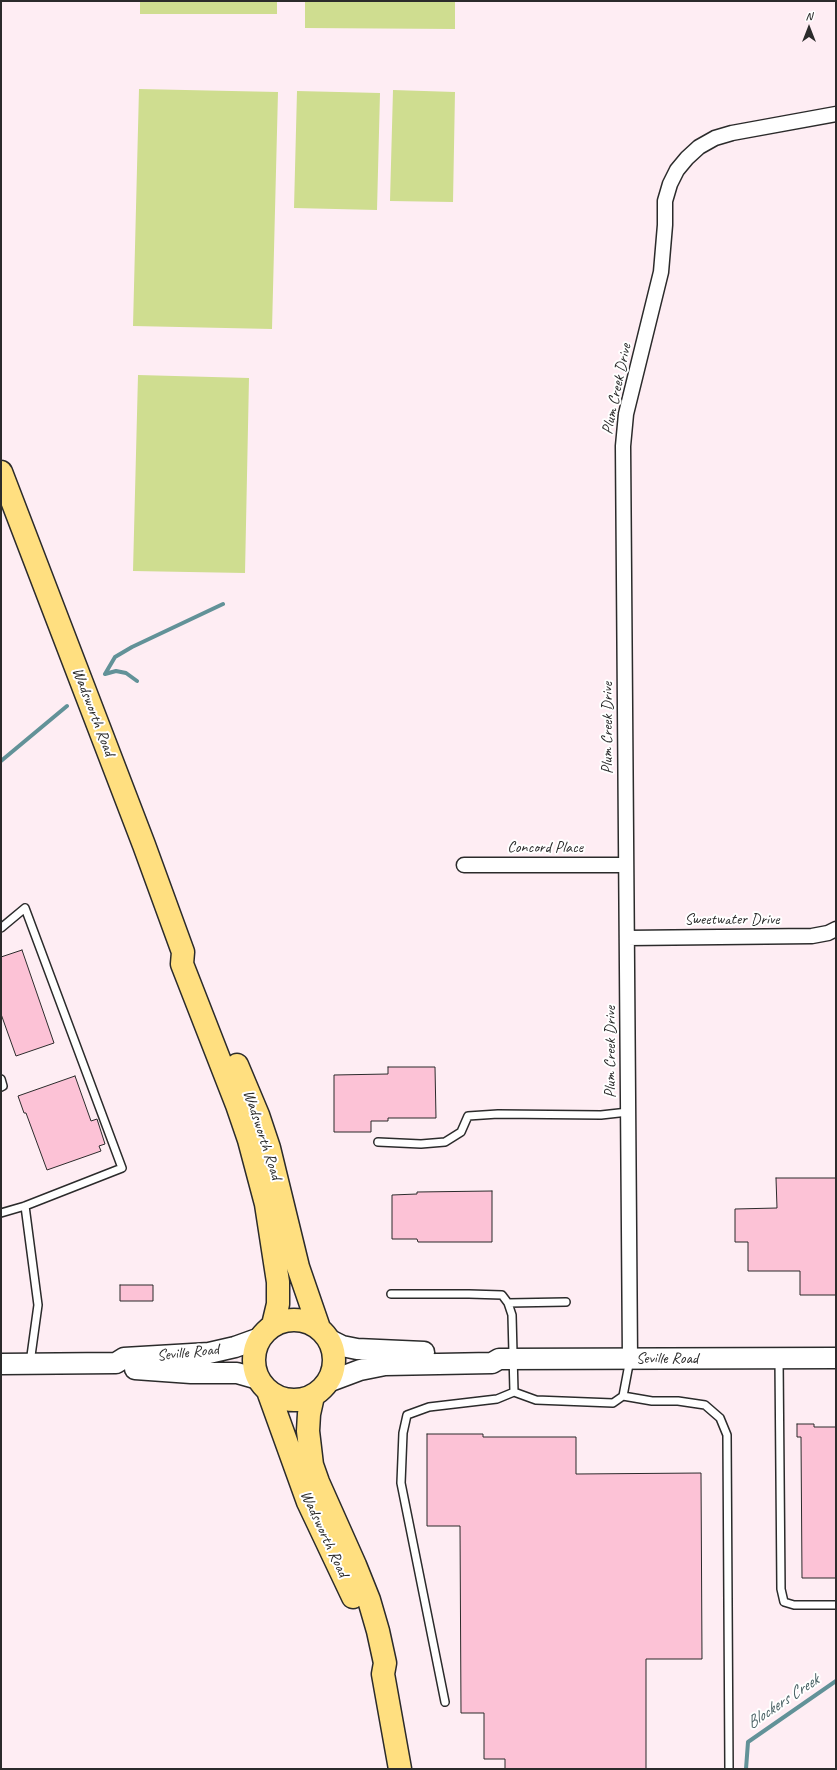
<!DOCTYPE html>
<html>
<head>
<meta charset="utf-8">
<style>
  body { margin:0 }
  #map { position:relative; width:837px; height:1770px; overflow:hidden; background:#feedf3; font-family:Caveat,sans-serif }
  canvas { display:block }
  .frame { position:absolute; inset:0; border:2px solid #2b2b2b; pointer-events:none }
  .north { position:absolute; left:789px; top:8px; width:40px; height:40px; -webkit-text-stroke:3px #fff; paint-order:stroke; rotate:0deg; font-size:11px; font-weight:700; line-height:16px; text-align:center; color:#2b2b2b }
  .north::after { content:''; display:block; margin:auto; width:14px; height:18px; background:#2b2b2b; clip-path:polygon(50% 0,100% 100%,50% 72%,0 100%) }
</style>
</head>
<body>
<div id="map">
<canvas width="837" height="1770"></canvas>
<div class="frame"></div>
<div class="north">N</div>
</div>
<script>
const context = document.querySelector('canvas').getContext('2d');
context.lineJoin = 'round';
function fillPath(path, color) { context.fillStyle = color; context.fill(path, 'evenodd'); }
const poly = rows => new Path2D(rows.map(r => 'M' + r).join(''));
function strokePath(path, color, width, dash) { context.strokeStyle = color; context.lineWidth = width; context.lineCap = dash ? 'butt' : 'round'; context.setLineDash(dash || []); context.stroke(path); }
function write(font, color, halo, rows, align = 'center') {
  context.font = font + ' Caveat,sans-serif'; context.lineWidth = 4; context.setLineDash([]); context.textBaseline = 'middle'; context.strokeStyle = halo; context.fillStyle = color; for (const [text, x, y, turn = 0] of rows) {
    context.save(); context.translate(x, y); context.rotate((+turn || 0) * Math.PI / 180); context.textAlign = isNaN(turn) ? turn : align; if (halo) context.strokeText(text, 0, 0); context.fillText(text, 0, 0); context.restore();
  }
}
fillPath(poly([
  [140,1,277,1,277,14,140,14],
  [305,1,455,1,455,29,305,28],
  [139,89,278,92,272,329,133,326],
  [393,90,455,92,453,202,390,201],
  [297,91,380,93,377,210,294,208],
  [138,375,249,378,245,573,133,571]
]), '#cfdd90');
strokePath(poly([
  [105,674,115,657,132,647,223,604],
  [105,674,116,671,126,673,137,681],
  [1,761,67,706],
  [746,1769,748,1742,836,1681]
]), '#629298', 4);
const building = poly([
  [22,950,54,1043,16,1056,1,1014,1,957,22,950],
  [388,1067,435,1067,436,1118,388,1118,388,1121,371,1121,371,1132,334,1132,334,1075,388,1074,388,1067],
  [75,1076,91,1121,97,1119,105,1144,99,1146,101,1151,47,1170,26,1113,24,1113,18,1096,75,1076],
  [776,1178,836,1178,836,1295,800,1295,800,1271,748,1271,748,1242,735,1242,735,1209,777,1208,776,1178],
  [492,1191,492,1242,418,1242,417,1239,392,1239,392,1195,417,1194,417,1192,492,1191],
  [120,1285,153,1285,153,1301,120,1301,120,1285],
  [797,1424,814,1424,814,1427,836,1427,836,1578,802,1578,801,1437,797,1437,797,1424],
  [427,1434,483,1434,483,1437,576,1437,576,1474,701,1473,702,1659,646,1659,646,1769,505,1769,505,1759,484,1759,484,1713,461,1713,460,1526,427,1526,427,1434]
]);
fillPath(building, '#fcc2d6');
strokePath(building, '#2b2b2b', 1);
const lane = poly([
  [1,928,25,908,122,1168,25,1206,1,1213],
  [1,1079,3,1086,1,1087],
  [378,1142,421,1144,445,1142,461,1132,468,1116,498,1114,601,1115,628,1112],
  [25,1206,38,1305,30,1363],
  [391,1294,469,1294,502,1295,508,1303,512,1315,514,1392],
  [508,1303,566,1302],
  [779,1359,781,1589,784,1602,794,1605,836,1605],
  [623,1396,652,1401,678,1401,705,1405,720,1418,727,1435,729,1769],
  [445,1702,401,1483,403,1433,407,1415,429,1407,497,1399,514,1392,536,1400,613,1403,623,1396,630,1359]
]);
const street = poly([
  [464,865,626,865],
  [627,938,812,936,828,933,836,929],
  [630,1359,623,446,626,414,661,272,665,225,665,201,670,184,677,170,687,158,699,147,715,138,732,133,836,114]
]);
const secondary = poly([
  [330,1340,342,1346,357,1349,424,1352],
  [1,1364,116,1363,124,1358,209,1353,235,1347,260,1338],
  [135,1369,191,1373,237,1373,258,1379],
  [328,1382,360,1370,385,1365,492,1363,499,1359,836,1358]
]);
const highway = poly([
  [1,472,144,845,183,952,182,964,237,1105,249,1140,266,1204,278,1282,278,1304,273,1325],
  [237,1065,258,1115,269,1148,298,1267,319,1328],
  '254 1360a40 40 0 1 1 80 0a40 40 0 1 1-80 0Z',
  [268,1391,308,1502,353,1597],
  [313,1396,309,1414,308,1431,312,1465,318,1482,355,1565,369,1600,378,1631,385,1663,383,1674,400,1769]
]);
strokePath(lane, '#2b2b2b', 10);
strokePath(street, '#2b2b2b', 17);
strokePath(secondary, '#2b2b2b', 23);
strokePath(highway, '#2b2b2b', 25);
strokePath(lane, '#fff', 7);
strokePath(street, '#fff', 14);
strokePath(secondary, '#fff', 20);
strokePath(highway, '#ffdf80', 22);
write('16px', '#2b2b2b', '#fff', [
  ["Plum Creek Drive",617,389,-78],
  ["Wadsworth Road",93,712,69],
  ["Plum Creek Drive",608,728,-90],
  ["Concord Place",545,848],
  ["Sweetwater Drive",732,920],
  ["Plum Creek Drive",611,1052,-90],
  ["Wadsworth Road",262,1135,72],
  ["Seville Road",188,1353,-6],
  ["Seville Road",667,1359],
  ["Wadsworth Road",324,1534,65]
]);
write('italic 17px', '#475f62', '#fff', [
  ["Blockers Creek",783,1702,-34]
]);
</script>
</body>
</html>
